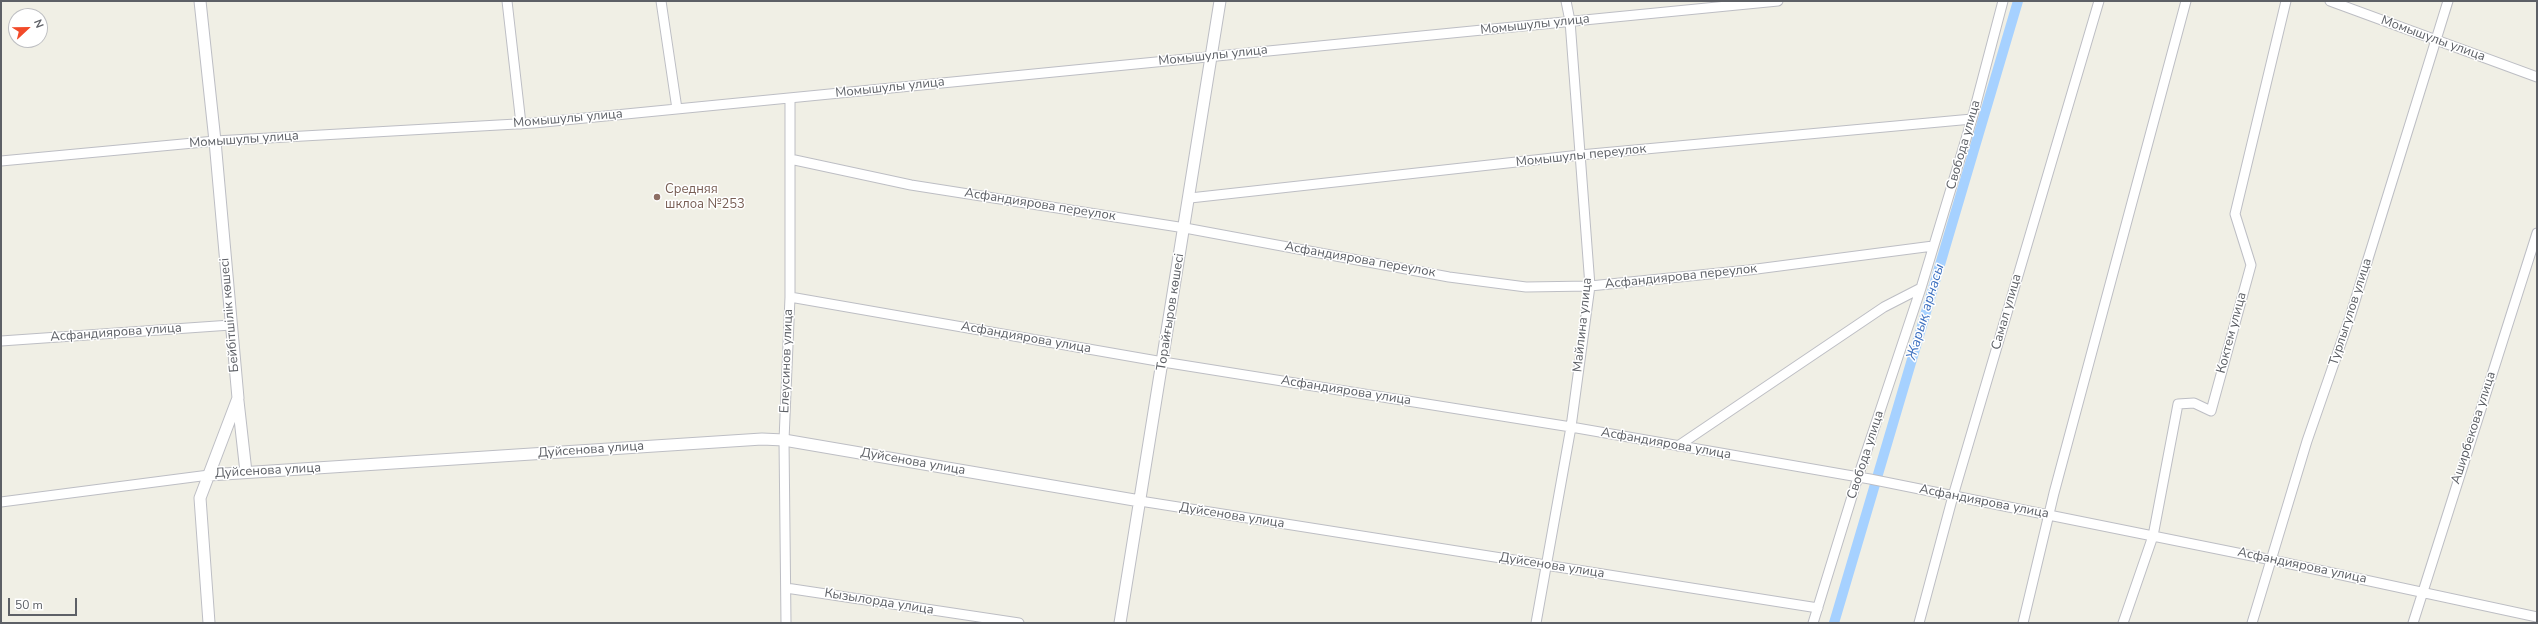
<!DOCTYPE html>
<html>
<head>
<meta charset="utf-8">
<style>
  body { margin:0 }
  #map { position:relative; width:2538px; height:624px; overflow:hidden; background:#f0efe5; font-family:"Nunito Sans",sans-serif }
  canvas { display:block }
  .frame { position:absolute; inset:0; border:2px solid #5d6066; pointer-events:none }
  .north { position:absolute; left:8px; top:8px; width:40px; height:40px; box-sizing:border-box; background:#fff; border:1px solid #bebfc2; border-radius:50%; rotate:68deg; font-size:11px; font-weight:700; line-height:16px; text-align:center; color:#5d6066 }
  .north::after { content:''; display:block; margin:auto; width:14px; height:18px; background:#f24a29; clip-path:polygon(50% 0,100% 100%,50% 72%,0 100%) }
  .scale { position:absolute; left:8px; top:598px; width:69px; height:18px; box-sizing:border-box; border:2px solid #5d6066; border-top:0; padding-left:5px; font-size:12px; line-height:14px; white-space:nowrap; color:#5d6066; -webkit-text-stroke:3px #fff; paint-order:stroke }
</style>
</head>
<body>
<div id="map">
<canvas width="2538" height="624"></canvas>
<div class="frame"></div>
<div class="north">N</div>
<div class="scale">50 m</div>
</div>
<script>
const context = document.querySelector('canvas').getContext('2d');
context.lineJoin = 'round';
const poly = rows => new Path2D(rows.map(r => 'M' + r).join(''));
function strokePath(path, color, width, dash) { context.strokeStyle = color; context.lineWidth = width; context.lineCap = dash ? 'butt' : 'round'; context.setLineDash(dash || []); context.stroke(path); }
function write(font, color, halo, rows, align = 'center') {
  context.font = font + ' "Nunito Sans",sans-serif'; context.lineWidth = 3; context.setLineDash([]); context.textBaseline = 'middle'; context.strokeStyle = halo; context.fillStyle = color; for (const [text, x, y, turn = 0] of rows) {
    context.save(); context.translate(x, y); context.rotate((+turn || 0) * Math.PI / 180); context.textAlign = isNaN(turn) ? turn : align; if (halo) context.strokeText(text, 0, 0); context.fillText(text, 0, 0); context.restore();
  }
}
strokePath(poly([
  [1834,623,2018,1]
]), '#a6d1ff', 10);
const minor = poly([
  [507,1,521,124],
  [661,1,677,109],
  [2330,1,2537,77],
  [790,159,911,185,1185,228,1449,277,1526,287,1590,286,1749,270,1933,246],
  [1,161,215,141,534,123,1778,1],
  [1190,198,1580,155,1972,119],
  [790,297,1163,362,1571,427,1870,479,2272,560,2537,617],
  [1,341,231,325],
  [1678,446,1884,307,1921,288],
  [1140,501,1818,608],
  [1,502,209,475],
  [786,588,1019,623],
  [786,623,784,440,790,297,790,98],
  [1536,623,1571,427,1590,286,1570,21,1566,1],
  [1813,623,1858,477,1921,288,1972,119,2003,1],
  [1919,623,1953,496,2099,1],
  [2023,623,2054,493,2186,1],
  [2123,623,2153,536,2178,404,2194,403,2211,411,2251,265,2235,214,2286,1],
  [2252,623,2307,441,2350,317,2448,1],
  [2413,623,2537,233]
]);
const tertiary = poly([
  [200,1,215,141,238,398,200,498,209,623],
  [238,401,246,472],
  [209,475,762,439,784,440,1140,501],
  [1120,623,1220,1]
]);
strokePath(minor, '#bdbec4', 11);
strokePath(tertiary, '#bdbec4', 13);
strokePath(minor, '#fff', 9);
strokePath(tertiary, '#fff', 11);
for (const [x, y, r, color] of [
  [657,197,4,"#8d6e63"]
]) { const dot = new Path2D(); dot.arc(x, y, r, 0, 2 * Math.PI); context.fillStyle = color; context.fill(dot); strokePath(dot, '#fff', 1.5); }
write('13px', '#5d6066', '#fff', [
  ["Момышулы улица",1535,25,-6],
  ["Момышулы улица",2433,39,20],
  ["Момышулы улица",1213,56,-6],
  ["Момышулы улица",890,88,-6],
  ["Момышулы улица",568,119,-5],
  ["Момышулы улица",244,140,-4],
  ["Свобода улица",1964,145,-74],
  ["Момышулы переулок",1581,156,-6],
  ["Асфандиярова переулок",1040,205,9],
  ["Асфандиярова переулок",1360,260,10],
  ["Асфандиярова переулок",1681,277,-6],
  ["Торайғыров көшесі",1171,312,-81],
  ["Самал улица",2007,312,-74],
  ["Турлыгулов улица",2351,312,-72],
  ["Бейбітшілік көшесі",230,315,-95],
  ["Майлина улица",1583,325,-84],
  ["Асфандиярова улица",116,333,-4],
  ["Коктем улица",2232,333,-75],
  ["Асфандиярова улица",1026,338,10],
  ["Елеусинов улица",787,361,-88],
  ["Асфандиярова улица",1346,391,9],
  ["Аширбекова улица",2474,428,-72],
  ["Асфандиярова улица",1666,444,10],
  ["Дуйсенова улица",591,450,-4],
  ["Свобода улица",1866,455,-72],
  ["Дуйсенова улица",913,462,10],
  ["Дуйсенова улица",268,471,-3],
  ["Асфандиярова улица",1984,502,11],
  ["Дуйсенова улица",1232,516,9],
  ["Дуйсенова улица",1552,566,9],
  ["Асфандиярова улица",2302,566,12],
  ["Кызылорда улица",879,602,9]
]);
write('13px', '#785e54', '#fff', [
  ["Средняя",665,190],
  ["шклоа №253",665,205]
], 'left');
write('italic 14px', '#4073c1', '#fff', [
  ["Жарық арнасы",1926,312,-73]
]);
</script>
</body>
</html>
